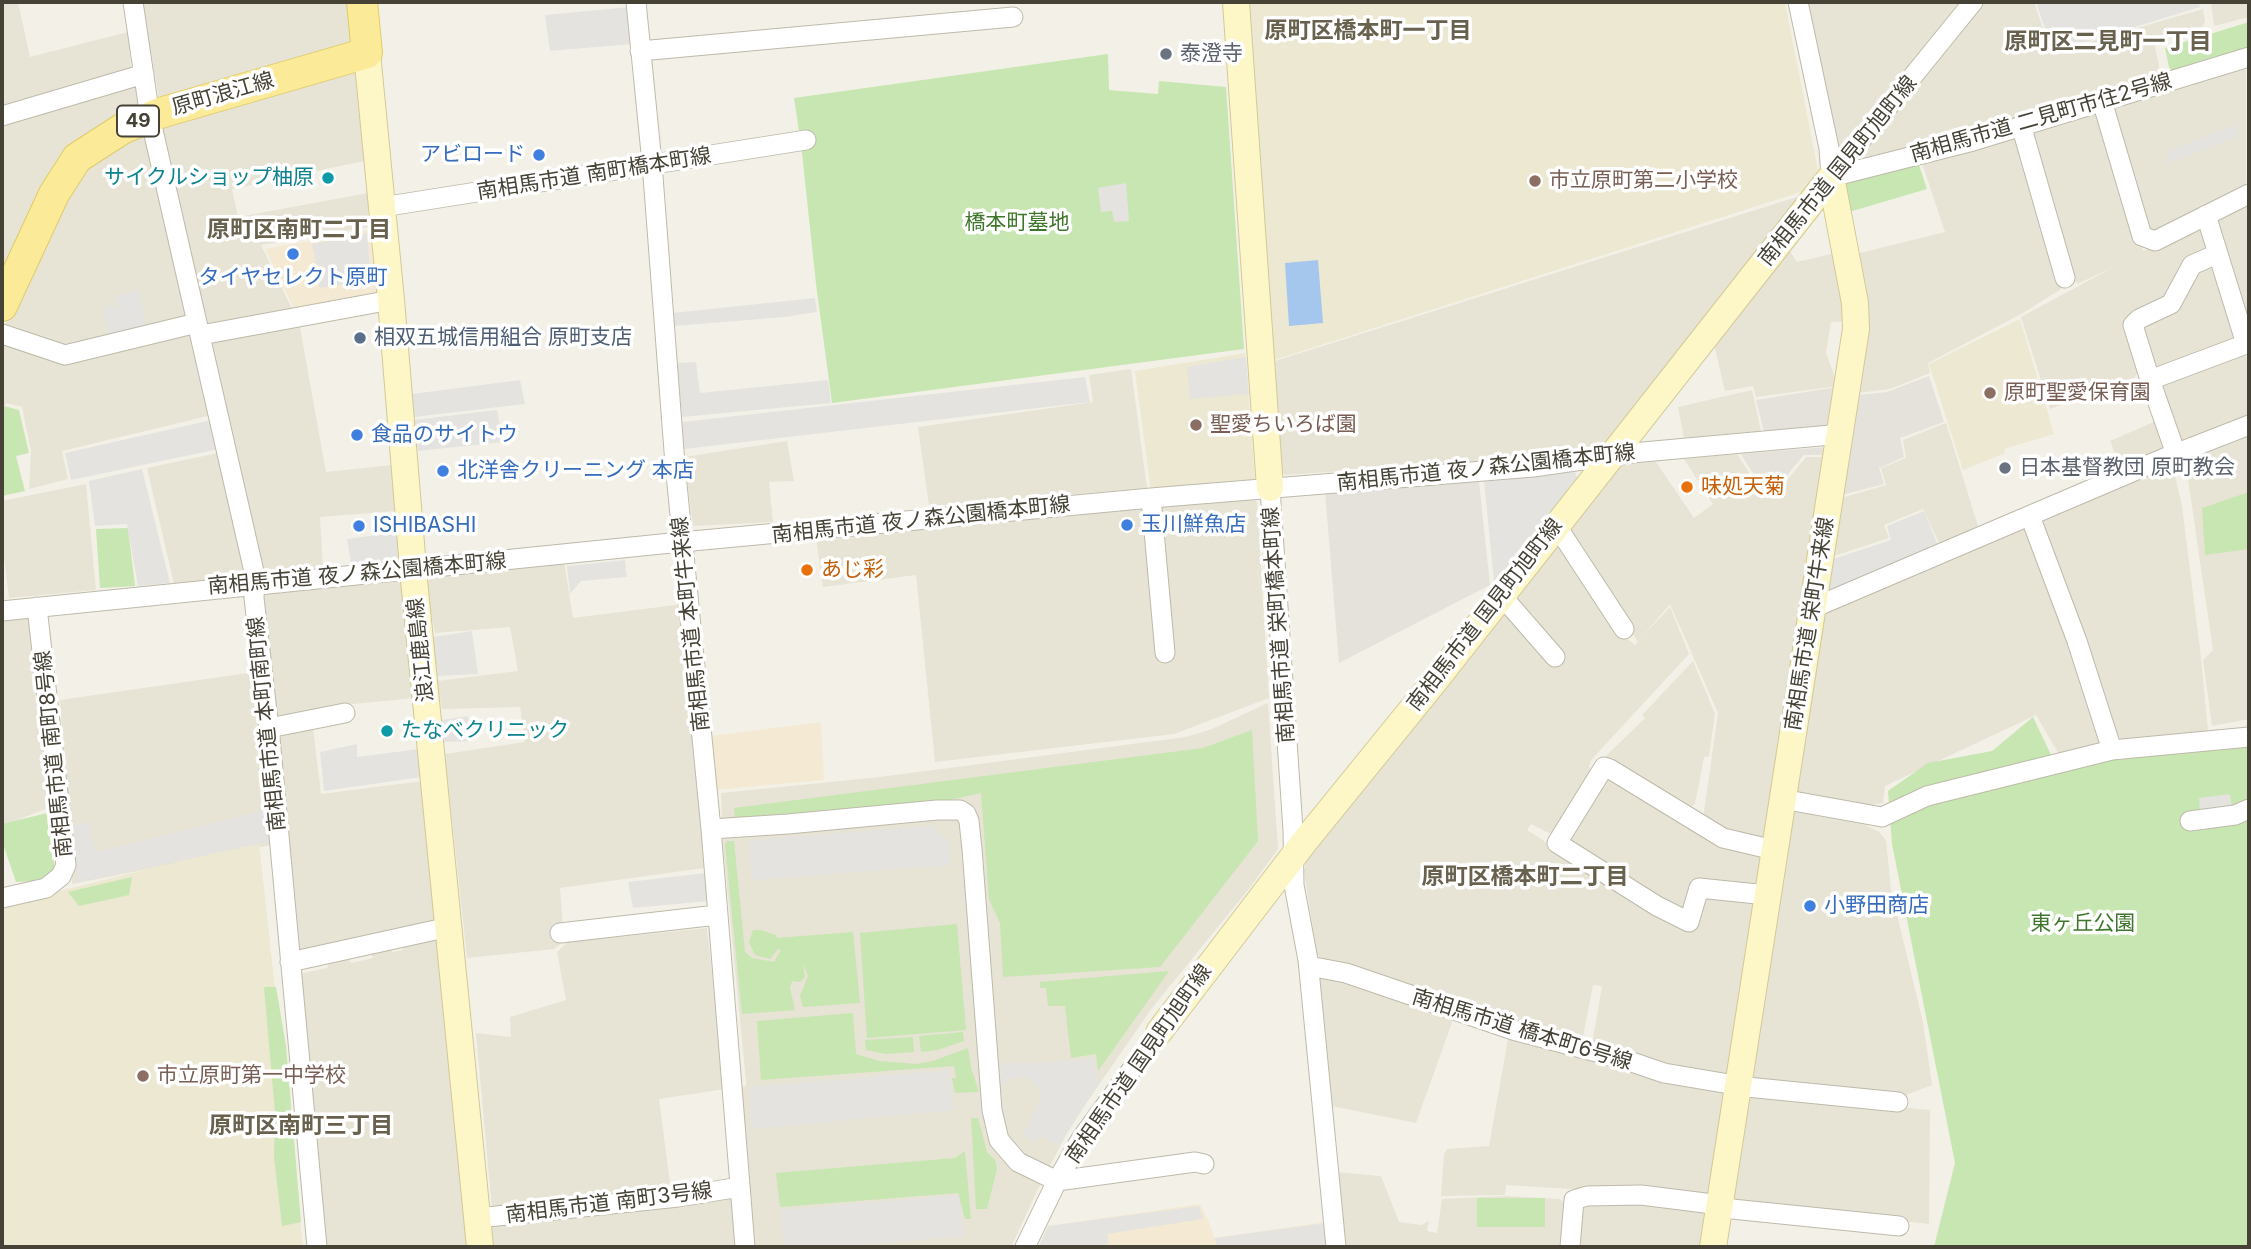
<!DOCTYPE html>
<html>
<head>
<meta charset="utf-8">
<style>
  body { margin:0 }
  #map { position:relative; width:2251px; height:1249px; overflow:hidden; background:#f3f1e7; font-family:Inter,sans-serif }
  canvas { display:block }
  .frame { position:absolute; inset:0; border:4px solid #464236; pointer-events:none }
</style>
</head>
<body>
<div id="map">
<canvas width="2251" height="1249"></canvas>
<div class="frame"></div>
</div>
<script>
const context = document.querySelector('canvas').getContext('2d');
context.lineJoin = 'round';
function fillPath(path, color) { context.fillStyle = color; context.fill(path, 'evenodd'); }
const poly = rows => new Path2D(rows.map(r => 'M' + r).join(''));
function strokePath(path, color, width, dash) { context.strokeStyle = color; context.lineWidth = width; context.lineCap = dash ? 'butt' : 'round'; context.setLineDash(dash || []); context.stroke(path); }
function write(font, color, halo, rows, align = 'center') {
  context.font = font + ' Inter,"Noto Sans JP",sans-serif'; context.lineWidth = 7; context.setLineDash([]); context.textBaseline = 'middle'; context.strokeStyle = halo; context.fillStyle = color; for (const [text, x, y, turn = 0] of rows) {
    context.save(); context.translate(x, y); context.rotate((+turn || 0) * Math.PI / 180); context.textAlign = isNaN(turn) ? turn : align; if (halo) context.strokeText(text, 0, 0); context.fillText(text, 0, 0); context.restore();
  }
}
fillPath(poly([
  [2,2,18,2,30,57,128,32,131,69,2,111],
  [142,2,349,2,353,49,160,104],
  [1805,2,1959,2,1843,147,1833,146],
  [1984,2,2034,2,2051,53,2203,9,2205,22,2201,29,2159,41,2155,47,2161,76,1972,135,1856,161],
  [2211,2,2249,2,2249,17,2214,26],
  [355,64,364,161,232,189,238,217,368,193,368,227,261,245,294,313,204,330,157,121],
  [2246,68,2246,187,2155,233,2146,229,2113,104],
  [135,81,142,112,71,155,2,289,2,122],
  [2094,109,2100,114,2143,251,2203,223,2209,250,2170,297,2135,315,2140,368,2135,377,2050,409,2021,317,2112,268,2077,284,2029,127],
  [141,130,149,143,188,314,182,321,65,349,9,331,6,324,10,311,84,161],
  [2014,133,2061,289,2023,313,1928,363,1930,373,1890,389,1858,393,1856,254,1945,232,1921,160],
  [1803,195,1602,449,1551,456,1285,475,1280,469,1272,362],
  [2249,203,2249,339,2212,221],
  [1789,250,1797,262,1836,253,1847,321,1831,322,1826,353,1838,386,1756,397,1753,386,1725,391,1714,344],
  [2212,260,2249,365,2249,420,2180,446,2138,327,2191,273],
  [299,322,326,472,392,465,396,511,320,517,323,568,260,575,204,338],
  [189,329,212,415,62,451,68,479,29,489,31,451,22,407,6,403,2,410,2,341,60,361],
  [1131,369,1147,488,929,506,918,427,1093,402,1089,375],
  [1752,390,1761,431,1684,438,1678,407],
  [2158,420,2167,447,2123,472,2110,441],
  [1946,423,1978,526,1940,545,1923,509,1884,525,1889,538,1831,557,1841,498,1886,485,1881,468,1906,458,1903,440],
  [2249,435,2249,719,2212,726,2203,660,2213,650,2185,459],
  [787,441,794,481,769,482,773,522,693,526,684,457],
  [218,453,246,579,174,584,147,468],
  [1737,454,1762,493,1775,495,1806,457,1827,457,1764,842,1732,835,1703,819,1718,713,1670,604,1640,639,1670,607,1689,654,1592,759,1589,766,1592,776,1558,832,1549,833,1531,824,1527,830,1621,890,1684,927,1702,896,1756,901,1728,1074,1720,1080,1592,1045,1602,986,1593,985,1582,1042,1325,960,1317,955,1304,871,1307,858,1560,539,1620,633,1635,645,1638,642,1572,538,1568,527,1619,463,1656,462,1694,518,1713,504,1684,459],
  [2172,463,2182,506,2200,649,2208,731,2121,739,2116,734,2043,527,2044,518],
  [86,484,96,590,9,598,2,540,2,501],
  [1254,497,1257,503,1269,698,1174,734,935,762,916,575,823,587,816,539],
  [2020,524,2028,528,2103,744,2060,756,2036,715,1885,786,1883,803,1868,805,1795,794,1824,610],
  [564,562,573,618,683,604,704,868,560,888,564,941,554,949,467,958,445,754,525,742,520,707,442,709,437,681,518,671,510,627,435,633,425,583,434,577],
  [402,581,415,698,343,705,278,720,273,715,260,597,265,591],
  [28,615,48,808,2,826,2,618],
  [1693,661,1715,714,1709,756,1704,757,1695,804,1686,811,1606,762,1605,757,1645,718,1642,715],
  [255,672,271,845,72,884,60,700],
  [1268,703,1278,849,1248,890,1152,1008,1085,1105,1066,1135,1037,1191,1011,1247,752,1247,739,1087,746,1086,746,1081,723,846,721,793,880,777,1186,737,1212,729],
  [313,728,321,794,423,781,437,917,430,924,303,951,297,947,277,736],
  [1609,771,1764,856,1759,885,1699,883,1683,914,1566,844],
  [1791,811,1865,825,1879,832,1886,840,1891,890,1923,1022,1932,1085,1906,1095,1749,1080],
  [707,928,725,1089,659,1099,671,1191,492,1209,476,1033,511,1037,510,1017,566,1000,557,952,568,942],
  [435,937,439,940,468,1247,324,1247,299,974,327,968,330,961,347,957,351,963,373,958,371,953,391,948,392,952,403,950,404,944],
  [1318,976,1343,978,1454,1017,1416,1123,1331,1106],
  [1512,1035,1726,1091,1711,1190,1706,1195,1642,1186,1586,1190,1506,1185,1505,1195,1441,1196,1444,1154,1447,1149,1489,1146,1508,1039],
  [1746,1094,1930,1110,1929,1224,1735,1202,1730,1197],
  [1337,1172,1381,1176,1399,1222,1421,1225,1429,1221,1427,1231,1437,1233,1442,1199,1506,1196,1560,1199,1564,1204,1562,1247,1343,1247],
  [733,1196,738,1247,493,1247,490,1222],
  [1646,1203,1708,1211,1703,1247,1579,1247,1582,1211,1588,1205]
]), '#e7e3d5');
fillPath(poly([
  [370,230,377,299,295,311,265,249],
  [821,722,824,780,714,790,711,736],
  [1200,1204,1209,1222,1214,1238,1326,1222,1328,1247,1038,1247,1048,1226]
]), '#f4ead3');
fillPath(poly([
  [1929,376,1944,422,1900,438,1904,457,1879,468,1884,484,1842,495,1857,395,1887,392],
  [1837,387,1829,425,1764,432,1756,400],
  [1826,447,1828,455,1804,455,1773,492,1763,490,1741,454],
  [1479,481,1490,585,1339,663,1325,492]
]), '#e5e2dc');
fillPath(poly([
  [1250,2,1785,2,1818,171,1804,191,1274,360,1248,4],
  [2020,319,2054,434,2004,449,2005,453,1963,470,1929,364],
  [1245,353,1255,480,1151,491,1135,371],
  [259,842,303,1247,2,1247,2,905]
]), '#ece8d1');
fillPath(poly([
  [2249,22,2249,50,2174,73,2169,67,2165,48],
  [1108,54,1109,90,1158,94,1159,81,1226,87,1244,349,832,403,816,284,801,144,794,98],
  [1917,159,1927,189,1849,212,1843,186,1846,180],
  [4,406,19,410,29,453,16,456,25,491,2,496,2,410],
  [2249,492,2249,549,2205,555,2202,508],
  [128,528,135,586,100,588,96,529],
  [2033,717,2053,759,2249,729,2249,1247,1934,1247,1955,1163,1892,844,1888,791,1928,763,1992,751],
  [1252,730,1258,841,1160,967,1003,977,1000,923,989,899,981,793,940,802,735,818,734,808,1203,748],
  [47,813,55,869,40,881,16,882,2,841,2,824],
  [727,841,734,841,745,952,752,958,774,962,781,950,778,949,770,959,755,955,749,942,753,930,761,930,776,935,777,938,853,932,860,1003,803,1007,800,996,808,976,803,963,805,977,800,982,792,981,790,988,795,1010,742,1014,725,845],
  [132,877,129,895,79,906,68,892],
  [957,924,966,1030,867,1038,860,933],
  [1169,971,1098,1071,1096,1054,1071,1058,1065,1006,1048,1006,1046,988,1040,988,1040,982],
  [264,987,276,987,286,1046,301,1222,282,1226,274,1157,275,1112],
  [853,1013,856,1054,879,1061,916,1064,933,1061,968,1048,971,1068,979,1092,955,1093,952,1078,956,1078,954,1066,761,1080,757,1021],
  [963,1032,964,1041,937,1050,921,1052,919,1036],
  [913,1037,914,1052,886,1054,866,1050,865,1040],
  [971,1118,978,1118,987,1152,995,1160,997,1169,987,1209,976,1209],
  [965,1151,971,1219,965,1219,958,1193,780,1207,776,1173,955,1158],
  [1477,1198,1545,1198,1545,1227,1477,1227]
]), '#c7e6b1');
fillPath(poly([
  [2036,2,2199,2,2200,7,2053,52],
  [629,7,632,44,550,51,545,15],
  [2239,123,2236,137,2166,164,2168,151],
  [1126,183,1129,221,1114,222,1112,211,1101,212,1098,188],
  [367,233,371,279,320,288,312,244],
  [139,290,147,329,110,338,103,308,117,306,114,296],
  [815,298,817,312,785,317,674,326,672,313],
  [1246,357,1249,394,1190,399,1187,367],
  [696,362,700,393,828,380,831,403,682,417,677,363],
  [1085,377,1090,402,684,449,682,422],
  [520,380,525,404,414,417,412,394],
  [497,410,503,442,418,451,414,420],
  [212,420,219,449,71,480,65,453],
  [142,469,170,583,138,586,127,524,95,526,89,481],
  [1575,472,1578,480,1501,577,1494,581,1484,480],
  [1924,511,1939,548,1824,596,1830,560,1891,540,1887,526],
  [399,532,401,554,396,559,351,564,347,539],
  [625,560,627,577,581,581,570,594,567,566],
  [472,631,478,674,437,676,433,637],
  [468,716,472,741,443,742,441,720],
  [357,744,357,757,419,749,421,777,324,791,320,752],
  [2230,794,2232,807,2200,811,2199,798],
  [269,809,273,841,77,882,71,826,88,822,96,852],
  [935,826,938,833,948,839,951,865,752,880,749,840],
  [705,873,708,901,633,908,628,882],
  [1095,1058,1096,1079,1100,1081,1058,1147,1044,1137,1033,1141,1023,1135,1040,1101,1041,1091,1036,1084,1027,1078,1017,1077,1008,1080,999,1091,998,1063,1038,1063],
  [950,1070,954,1110,752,1129,749,1087],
  [959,1195,964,1236,839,1247,784,1247,780,1210],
  [1199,1206,1203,1219,1107,1234,1109,1244,1087,1247,1039,1247,1048,1226],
  [1326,1223,1328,1247,1217,1247,1215,1238]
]), '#e4e3df');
fillPath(poly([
  [1318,260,1323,323,1289,326,1285,263]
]), '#a5c7ee');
const street = poly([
  [133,2,150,117,255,576,254,598,270,738,317,1247],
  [636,2,652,163,675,464,711,829,745,1247],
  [1798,2,1829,148,1831,177],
  [640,51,1013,17],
  [2102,101,2142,236,2155,241,2249,194],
  [2,116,144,74],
  [2021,125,2065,278],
  [1831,177,1973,141,2249,57],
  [1831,177,1973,2],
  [382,207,806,140],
  [2,334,65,355,197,323],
  [201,335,391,300],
  [2150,380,2133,325,2139,319,2171,304,2192,265,2217,254],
  [2176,454,2150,380,2246,344,2206,215],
  [1270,488,1293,830,1294,885,1308,960,1336,1247],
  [1151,498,1165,653],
  [1556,525,1624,629],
  [1501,595,1555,657],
  [1813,608,2167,457,2249,425],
  [2,611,671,543,1151,498,1533,467,1632,453,1842,434],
  [269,728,345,713],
  [2112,750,2249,737],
  [1782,799,1882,817,1927,796,2112,750,2077,641,2030,516],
  [2190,821,2235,815,2249,809],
  [711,829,788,824,937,810,960,810,966,814,969,821,972,849,992,1110,999,1140,1018,1162,1057,1181,1195,1162,1204,1164],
  [1767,895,1699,888,1689,922,1657,906,1557,843,1604,767,1610,769,1723,838,1774,850],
  [2,898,46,888,61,876,66,865,37,607],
  [560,933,717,915],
  [290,962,449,927],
  [1309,966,1346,973,1513,1030,1623,1059,1664,1073,1747,1087,1898,1102],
  [478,1218,678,1197,740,1187],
  [1025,1247,1057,1181,1081,1139,1159,1032],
  [1570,1247,1574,1200,1587,1196,1641,1195,1705,1203,1732,1209,1899,1226]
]);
const secondary = poly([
  [1236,2,1270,488],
  [367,53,391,300,414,580,480,1247],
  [1159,1032,1305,841,1434,682,1831,177],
  [1713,1247,1856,329,1855,303,1831,177]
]);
const primary = poly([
  [2,306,54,194,77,158,122,129,160,113,367,53,362,2]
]);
strokePath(street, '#bebaaa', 21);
strokePath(secondary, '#d2c998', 28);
strokePath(primary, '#e0cb68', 32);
strokePath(street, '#fff', 19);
strokePath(secondary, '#fdf7c7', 26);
strokePath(primary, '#fbeb98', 30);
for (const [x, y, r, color] of [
  [1166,54,7,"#6b7280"],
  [539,155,7,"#3f7fe0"],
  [328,178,7,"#0f9aa8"],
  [1535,181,7,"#8d6e63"],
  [293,254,7,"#3f7fe0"],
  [360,338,7,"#5c6f8a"],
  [1990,393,7,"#8d6e63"],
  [1196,425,7,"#8d6e63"],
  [357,435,7,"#3f7fe0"],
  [2005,468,7,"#6b7280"],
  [443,471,7,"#3f7fe0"],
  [1687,487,7,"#e8710a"],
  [1127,525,7,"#3f7fe0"],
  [359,526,7,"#3f7fe0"],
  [807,570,7,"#e8710a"],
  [387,731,7,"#0f9aa8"],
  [1810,906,7,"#3f7fe0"],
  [143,1076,7,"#8d6e63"]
]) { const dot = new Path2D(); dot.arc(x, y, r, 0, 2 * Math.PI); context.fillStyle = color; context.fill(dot); strokePath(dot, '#fff', 2.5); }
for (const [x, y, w] of [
  [138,121,42]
]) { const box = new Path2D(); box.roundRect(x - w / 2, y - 15.5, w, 31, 5); context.fillStyle = '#fff'; context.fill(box); strokePath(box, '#464236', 2); }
write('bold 19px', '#464236', null, [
  ["49",138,121]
]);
write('21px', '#5b616d', '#fff', [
  ["泰澄寺",1180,54],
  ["日本基督教団 原町教会",2019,468]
], 'left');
write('21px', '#464236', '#fff', [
  ["原町浪江線",223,94,-16],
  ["南相馬市道 二見町市住2号線",2041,118,-16],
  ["南相馬市道 国見町旭町線",1838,171,-51],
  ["南相馬市道 南町橋本町線",594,174,-9],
  ["南相馬市道 夜ノ森公園橋本町線",1486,468,-6],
  ["南相馬市道 夜ノ森公園橋本町線",921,520,-6],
  ["南相馬市道 夜ノ森公園橋本町線",357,574,-5],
  ["南相馬市道 国見町旭町線",1485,615,-52],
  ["南相馬市道 本町牛来線",691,624,-96],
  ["南相馬市道 栄町牛来線",1810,624,-81],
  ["南相馬市道 栄町橋本町線",1279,625,-94],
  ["浪江鹿島線",421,650,-96],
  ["南相馬市道 本町南町線",267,724,-96],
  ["南相馬市道 南町8号線",54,754,-96],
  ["南相馬市道 橋本町6号線",1522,1030,17],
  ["南相馬市道 国見町旭町線",1139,1064,-55],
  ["南相馬市道 南町3号線",609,1203,-7]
]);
write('21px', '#366cbe', '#fff', [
  ["アビロード",525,155,"right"],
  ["タイヤセレクト原町",293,278,"center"],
  ["食品のサイトウ",371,435],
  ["北洋舎クリーニング 本店",457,471],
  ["玉川鮮魚店",1141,525],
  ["ISHIBASHI",373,526],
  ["小野田商店",1824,906]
], 'left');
write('21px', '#0d838f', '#fff', [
  ["サイクルショップ柚原",314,178],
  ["たなべクリニック",401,731,"left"]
], 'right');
write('21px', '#785e54', '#fff', [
  ["市立原町第二小学校",1549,181],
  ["原町聖愛保育園",2004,393],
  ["聖愛ちいろば園",1210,425],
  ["市立原町第一中学校",157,1076]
], 'left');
write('21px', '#3e762b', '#fff', [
  ["橋本町墓地",1017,223],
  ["東ヶ丘公園",2083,924]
]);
write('21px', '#4e5e75', '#fff', [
  ["相双五城信用組合 原町支店",374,338]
], 'left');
write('21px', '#c56008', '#fff', [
  ["味処天菊",1701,487],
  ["あじ彩",821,570]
], 'left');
write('bold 23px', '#68614e', '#fff', [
  ["原町区橋本町一丁目",1368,31],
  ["原町区二見町一丁目",2108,42],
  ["原町区南町二丁目",299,230],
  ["原町区橋本町二丁目",1525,877],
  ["原町区南町三丁目",301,1126]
]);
</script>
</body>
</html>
